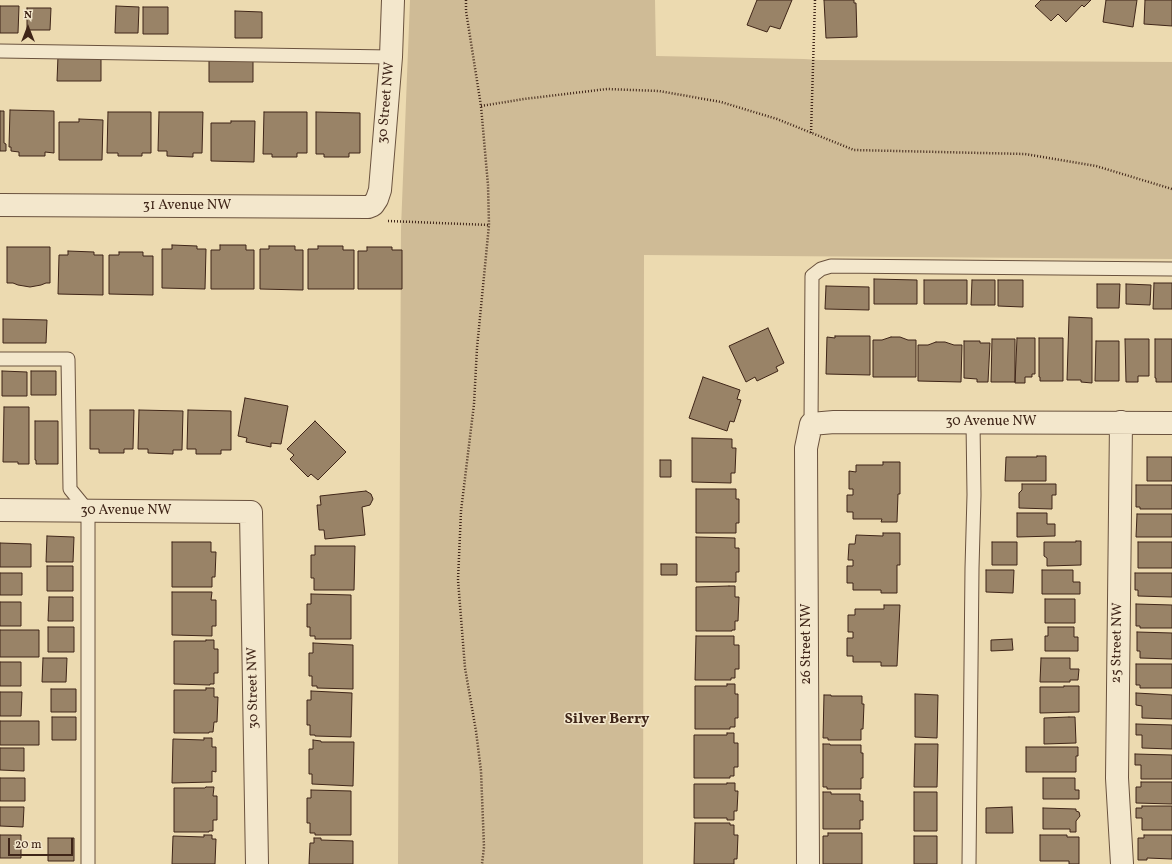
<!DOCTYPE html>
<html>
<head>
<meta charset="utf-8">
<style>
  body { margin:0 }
  #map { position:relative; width:1172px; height:864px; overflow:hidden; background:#ecdab0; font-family:Vollkorn,serif }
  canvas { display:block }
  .north { position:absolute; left:8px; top:8px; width:40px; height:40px; -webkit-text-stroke:3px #f3e7cc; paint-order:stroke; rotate:0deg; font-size:11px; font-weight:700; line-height:16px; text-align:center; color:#3f2518 }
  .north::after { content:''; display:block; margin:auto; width:14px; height:18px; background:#3f2518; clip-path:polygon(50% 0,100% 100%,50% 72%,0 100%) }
  .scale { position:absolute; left:8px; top:838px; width:65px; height:18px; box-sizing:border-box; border:2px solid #3f2518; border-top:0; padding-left:5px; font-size:12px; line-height:14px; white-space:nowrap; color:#3f2518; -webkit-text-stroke:3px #f3e7cc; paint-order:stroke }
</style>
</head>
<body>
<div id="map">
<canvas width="1172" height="864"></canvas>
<div class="north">N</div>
<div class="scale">20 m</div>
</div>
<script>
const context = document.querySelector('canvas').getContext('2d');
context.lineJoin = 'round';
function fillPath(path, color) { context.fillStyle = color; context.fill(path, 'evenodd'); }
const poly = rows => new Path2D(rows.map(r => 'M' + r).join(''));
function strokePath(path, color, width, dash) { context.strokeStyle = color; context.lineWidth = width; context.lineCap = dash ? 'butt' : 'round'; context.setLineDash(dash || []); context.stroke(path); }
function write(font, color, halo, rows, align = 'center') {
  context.font = font + ' Vollkorn,serif'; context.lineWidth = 3; context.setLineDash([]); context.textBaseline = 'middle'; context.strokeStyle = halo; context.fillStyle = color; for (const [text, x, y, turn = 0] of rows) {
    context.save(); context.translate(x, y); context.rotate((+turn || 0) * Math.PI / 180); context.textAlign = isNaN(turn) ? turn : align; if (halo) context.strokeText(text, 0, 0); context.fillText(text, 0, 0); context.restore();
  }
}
fillPath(poly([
  [410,0,655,0,656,56,804,59,820,60,1172,62,1172,259,644,255,643,864,398,864,401,228]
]), '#cfbb96');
const building = poly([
  [757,0,792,0,780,29,770,26,767,32,747,25,757,0],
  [824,0,854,0,854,3,856,3,857,37,826,38,824,0],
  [1041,0,1091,0,1084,7,1082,5,1066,22,1058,14,1051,21,1035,6,1041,0],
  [1106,0,1137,0,1133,27,1103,22,1106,0],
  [1145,0,1172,0,1172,26,1144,24,1145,0],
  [0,6,19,6,18,33,0,33,0,6],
  [116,6,139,7,138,33,115,33,116,6],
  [143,7,168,7,168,34,143,34,143,7],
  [27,8,51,8,50,30,27,30,27,8],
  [235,11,262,12,262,38,235,38,235,11],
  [58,56,101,56,101,81,57,81,58,56],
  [209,58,253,59,253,82,209,82,209,58],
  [10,110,54,111,54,153,45,152,45,156,19,156,19,152,11,151,11,147,9,147,10,110],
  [0,111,4,111,4,143,6,144,6,151,0,151,0,111],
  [108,112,151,112,151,153,142,153,142,156,118,156,118,153,107,153,108,112],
  [159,112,203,112,202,153,193,153,193,157,167,156,167,151,158,151,159,112],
  [264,112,307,112,307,153,297,153,297,157,272,157,272,154,263,154,264,112],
  [316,112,360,113,360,153,349,153,349,157,324,157,324,154,316,154,316,112],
  [79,119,103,120,102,160,59,160,59,122,79,122,79,119],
  [231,121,255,121,254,162,211,161,211,123,231,123,231,121],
  [172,245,197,246,197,249,206,249,205,289,162,288,162,249,172,249,172,245],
  [220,245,246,245,246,250,254,250,254,289,211,289,211,250,220,250,220,245],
  [269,246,295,246,295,250,303,250,303,290,260,289,260,249,269,249,269,246],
  [318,246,343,246,343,250,354,250,354,289,308,289,308,249,318,249,318,246],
  [7,247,50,247,50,283,46,283,41,285,30,287,18,285,13,283,7,283,7,247],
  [367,247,392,247,392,250,402,250,402,289,358,289,358,251,367,251,367,247],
  [68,251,94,252,94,255,103,255,103,295,58,294,59,255,68,255,68,251],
  [119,252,143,252,143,256,153,256,153,295,109,294,109,255,119,255,119,252],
  [874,279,917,280,917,304,874,304,874,279],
  [924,280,967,280,967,304,924,304,924,280],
  [972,280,995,280,995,305,971,305,972,280],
  [998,280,1023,280,1023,307,998,306,998,280],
  [1154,283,1172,283,1172,309,1153,309,1154,283],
  [1097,284,1120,284,1119,308,1097,308,1097,284],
  [1126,284,1151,285,1150,305,1126,304,1126,284],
  [826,286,869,287,869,310,825,309,826,286],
  [1069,317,1092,318,1092,383,1081,382,1081,380,1067,380,1069,317],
  [3,319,47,320,46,343,3,343,3,319],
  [768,328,784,363,776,367,778,371,757,381,755,377,746,382,729,346,768,328],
  [835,336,870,336,870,375,826,374,827,337,835,338,835,336],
  [891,337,900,337,908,340,916,340,916,377,873,377,873,340,882,340,891,337],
  [1017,338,1035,338,1035,374,1032,374,1032,377,1025,377,1025,383,1015,383,1017,338],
  [1039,338,1063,338,1063,381,1040,381,1040,377,1039,377,1039,338],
  [992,339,1015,339,1015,382,991,382,992,339],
  [1125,339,1149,339,1149,376,1138,376,1138,382,1126,382,1125,339],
  [1155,339,1172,339,1172,382,1156,382,1156,378,1155,378,1155,339],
  [964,341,980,341,980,343,990,343,988,382,977,382,977,379,964,378,964,341],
  [1096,341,1119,341,1119,381,1095,381,1096,341],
  [936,342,945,342,954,345,962,345,961,382,918,381,918,345,928,345,936,342],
  [2,371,27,372,27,396,2,396,2,371],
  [31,371,56,371,56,395,31,395,31,371],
  [703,377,740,390,737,399,741,400,734,422,730,421,727,431,689,418,703,377],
  [245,398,288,406,281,444,271,443,271,447,246,442,247,438,238,436,245,398],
  [4,407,29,407,29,464,18,464,18,462,3,462,4,407],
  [90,410,134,410,133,449,124,449,124,453,99,453,99,449,90,449,90,410],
  [139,410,183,411,182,450,173,450,173,454,148,453,148,449,138,449,139,410],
  [188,410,231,411,231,450,221,450,221,454,196,454,196,449,187,449,188,410],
  [35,421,58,421,58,464,36,464,36,460,35,460,35,421],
  [315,421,346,452,318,480,311,474,308,477,290,459,294,455,287,449,315,421],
  [692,438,732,439,732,448,736,448,735,473,731,473,731,483,692,482,692,438],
  [1037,456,1046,456,1046,481,1005,481,1006,457,1037,457,1037,456],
  [1147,457,1172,457,1172,481,1147,481,1147,457],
  [660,460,671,460,671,477,660,477,660,460],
  [883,462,900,462,900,494,898,494,897,522,881,522,882,519,853,519,853,512,847,512,847,495,853,495,853,489,849,489,849,471,856,472,856,465,883,465,883,462],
  [1022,484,1056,484,1056,495,1052,495,1052,509,1019,508,1019,493,1022,490,1022,484],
  [1136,485,1172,485,1172,509,1140,509,1140,507,1136,507,1136,485],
  [696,489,736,489,736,499,739,499,739,523,736,523,736,533,696,533,696,489],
  [366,491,371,494,373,499,370,505,362,507,365,535,325,539,324,530,319,530,317,505,321,505,320,496,366,491],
  [1017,513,1047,513,1047,524,1055,524,1055,536,1017,537,1017,513],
  [1137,514,1172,514,1172,537,1136,537,1137,514],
  [883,533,900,533,900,565,897,565,897,593,881,593,881,590,853,590,853,583,847,583,847,566,853,566,853,560,848,560,849,544,855,544,856,535,883,536,883,533],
  [47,536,74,537,73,562,46,562,47,536],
  [696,537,735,538,735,548,739,548,739,572,736,572,736,582,696,582,696,537],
  [1076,541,1081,541,1081,565,1047,566,1047,558,1044,556,1044,542,1076,542,1076,541],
  [172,542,211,542,211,552,216,552,215,577,212,577,212,587,172,587,172,542],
  [992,542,1017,542,1017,565,992,565,992,542],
  [1138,542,1172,542,1172,568,1138,568,1138,542],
  [0,543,31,544,31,567,0,567,0,543],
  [315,546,355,546,354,590,314,590,314,578,311,578,311,555,315,555,315,546],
  [661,564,677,564,677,575,661,575,661,564],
  [47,566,73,566,73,591,47,591,47,566],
  [986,570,1014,570,1013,593,986,592,986,570],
  [1042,570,1073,570,1073,582,1080,582,1080,594,1042,594,1042,570],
  [0,573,22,573,22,595,0,595,0,573],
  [1135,573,1172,573,1172,597,1138,596,1138,590,1135,590,1135,573],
  [729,586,735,586,735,597,739,597,738,621,735,621,735,630,732,630,732,631,696,631,696,587,729,586],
  [172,592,212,592,211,600,216,600,216,626,212,626,212,636,172,635,172,592],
  [311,594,351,595,351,639,315,639,315,636,310,636,310,627,307,627,307,604,311,604,311,594],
  [49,597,73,597,73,621,48,621,49,597],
  [1045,599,1075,599,1075,623,1045,623,1045,599],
  [0,602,21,602,21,626,0,626,0,602],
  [1136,604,1172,605,1172,628,1140,628,1140,626,1136,626,1136,604],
  [884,605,900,605,897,666,881,666,881,662,853,662,853,656,847,656,847,638,853,638,853,632,848,632,848,615,855,615,855,609,884,609,884,605],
  [48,627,74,627,74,652,48,652,48,627],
  [1048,627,1074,627,1074,637,1078,637,1078,651,1045,651,1045,636,1048,636,1048,627],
  [0,630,39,630,39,657,0,657,0,630],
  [1137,632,1172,633,1172,659,1140,658,1140,651,1137,651,1137,632],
  [696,636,734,636,734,645,739,645,739,669,735,669,735,678,731,678,731,680,695,680,696,636],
  [1012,639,1013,650,991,651,991,640,1012,639],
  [206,640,214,640,214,649,218,649,218,673,214,673,214,684,210,684,210,685,174,684,174,641,206,641,206,640],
  [313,643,353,645,353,689,317,688,317,686,312,686,312,676,309,676,309,653,313,653,313,643],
  [43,658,67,658,66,682,42,682,43,658],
  [1041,658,1070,658,1070,669,1079,669,1078,680,1070,680,1070,682,1040,682,1041,658],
  [0,662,21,662,21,686,0,686,0,662],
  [1136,664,1172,664,1172,688,1140,688,1140,685,1136,685,1136,664],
  [727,684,735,684,735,694,738,694,738,718,735,718,735,727,730,727,730,729,695,729,695,686,727,686,727,684],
  [1064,686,1079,686,1079,712,1040,713,1040,687,1064,687,1064,686],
  [206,688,214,688,214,697,218,697,217,722,214,722,213,732,209,732,209,733,174,733,174,690,206,690,206,688],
  [51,689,76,689,76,712,51,712,51,689],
  [311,691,352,693,351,737,315,736,315,735,310,735,310,725,307,725,307,700,311,700,311,691],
  [0,692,22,692,21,716,0,716,0,692],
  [1136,693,1172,695,1172,719,1142,718,1142,706,1136,705,1136,693],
  [915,694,938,695,937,738,915,737,915,694],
  [824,695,831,695,831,696,862,696,862,704,864,704,863,729,861,729,861,740,828,740,828,738,823,738,824,695],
  [52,717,76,717,76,740,52,740,52,717],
  [1069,717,1075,717,1076,743,1044,744,1044,718,1069,717],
  [0,721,39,721,39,745,0,745,0,721],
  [1136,724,1172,725,1172,749,1142,748,1142,735,1136,735,1136,724],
  [727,733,734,733,734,743,738,743,738,767,734,767,734,776,730,776,730,778,694,778,694,735,727,735,727,733],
  [204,738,212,738,212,747,216,747,216,772,212,771,212,782,172,783,173,739,204,740,204,738],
  [313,740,321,741,321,742,354,742,353,786,312,784,312,774,309,774,309,749,313,749,313,740],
  [823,744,830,744,830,745,861,745,861,753,863,753,863,778,861,778,861,789,827,789,827,787,823,787,823,744],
  [915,744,938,744,937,787,914,787,915,744],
  [1026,747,1078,747,1078,756,1076,756,1076,772,1026,772,1026,747],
  [0,748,24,748,24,771,0,770,0,748],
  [1135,754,1172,755,1172,779,1141,779,1141,765,1135,765,1135,754],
  [0,778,25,778,25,801,0,801,0,778],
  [1043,778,1075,778,1075,790,1079,790,1079,799,1043,799,1043,778],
  [1141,782,1172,782,1172,804,1136,803,1136,787,1141,787,1141,782],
  [727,783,735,783,735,791,738,791,737,811,734,811,734,820,727,820,727,818,694,818,694,784,727,784,727,783],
  [206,787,214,787,213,796,217,796,217,820,213,820,213,831,209,831,209,832,174,832,174,788,205,788,206,787],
  [311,790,351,791,351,835,315,835,315,833,310,833,310,823,307,823,307,798,311,798,311,790],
  [823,792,831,792,831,794,860,794,860,801,863,801,863,820,860,820,860,829,823,829,823,792],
  [914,792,937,792,937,831,914,831,914,792],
  [1142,806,1172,806,1172,830,1142,830,1142,818,1136,818,1136,808,1142,808,1142,806],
  [0,807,24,807,23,827,0,826,0,807],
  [1012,807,1013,833,986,833,986,808,1012,807],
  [1043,808,1076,809,1076,811,1079,812,1080,816,1076,821,1076,832,1070,832,1070,829,1043,829,1043,808],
  [695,823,730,823,730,825,734,825,734,835,738,835,737,859,734,859,734,864,694,864,695,823],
  [828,833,862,833,862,864,823,864,823,836,828,836,828,833],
  [0,835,21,835,21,858,0,858,0,835],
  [204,835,212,835,212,839,216,839,215,864,172,864,173,836,204,837,204,835],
  [1040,835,1067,835,1067,837,1079,837,1079,864,1069,864,1069,861,1040,861,1040,835],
  [1144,835,1172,835,1172,859,1147,858,1147,860,1138,860,1138,838,1144,838,1144,835],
  [914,836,937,836,937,864,914,864,914,836],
  [48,838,74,838,74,861,48,861,48,838],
  [314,838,321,838,321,840,353,841,353,864,309,864,310,843,314,843,314,838]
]);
fillPath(building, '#998367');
strokePath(building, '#3f2518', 1);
const service = poly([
  [0,51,391,57],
  [0,359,68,359,70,489,88,511,88,864],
  [811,424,812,276,821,269,831,266,1172,269],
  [969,864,972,568,974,495,973,422]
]);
const minor = poly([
  [0,205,368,207,373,205,377,199,380,190,391,57,393,0],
  [1121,422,1117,778,1122,864],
  [0,510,251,512,257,864],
  [808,864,806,448,811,424,834,422,1172,423]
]);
strokePath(service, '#6a523e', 15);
strokePath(minor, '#6a523e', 24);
strokePath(poly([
  [466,0,466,11,481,106,488,185,489,225,477,348,474,404,461,511,458,580,465,668,476,731,481,771,484,847,482,864],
  [481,106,524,99,607,89,659,91,721,102,777,119,854,150,1025,154,1096,166,1172,189],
  [811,133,815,0],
  [388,221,489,225]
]), '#3f2518', 2.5, [1, 2]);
strokePath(service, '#f3e7cc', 13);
strokePath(minor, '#f3e7cc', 22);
write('14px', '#3f2518', '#f3e7cc', [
  ["30 Street NW",387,103,-85],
  ["31 Avenue NW",187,206],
  ["30 Avenue NW",991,422],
  ["30 Avenue NW",126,511],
  ["25 Street NW",1118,643,-89],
  ["26 Street NW",807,644,-90],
  ["30 Street NW",254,688,-91]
]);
write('bold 15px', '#3f2518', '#f3e7cc', [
  ["Silver Berry",607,720]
]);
</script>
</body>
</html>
